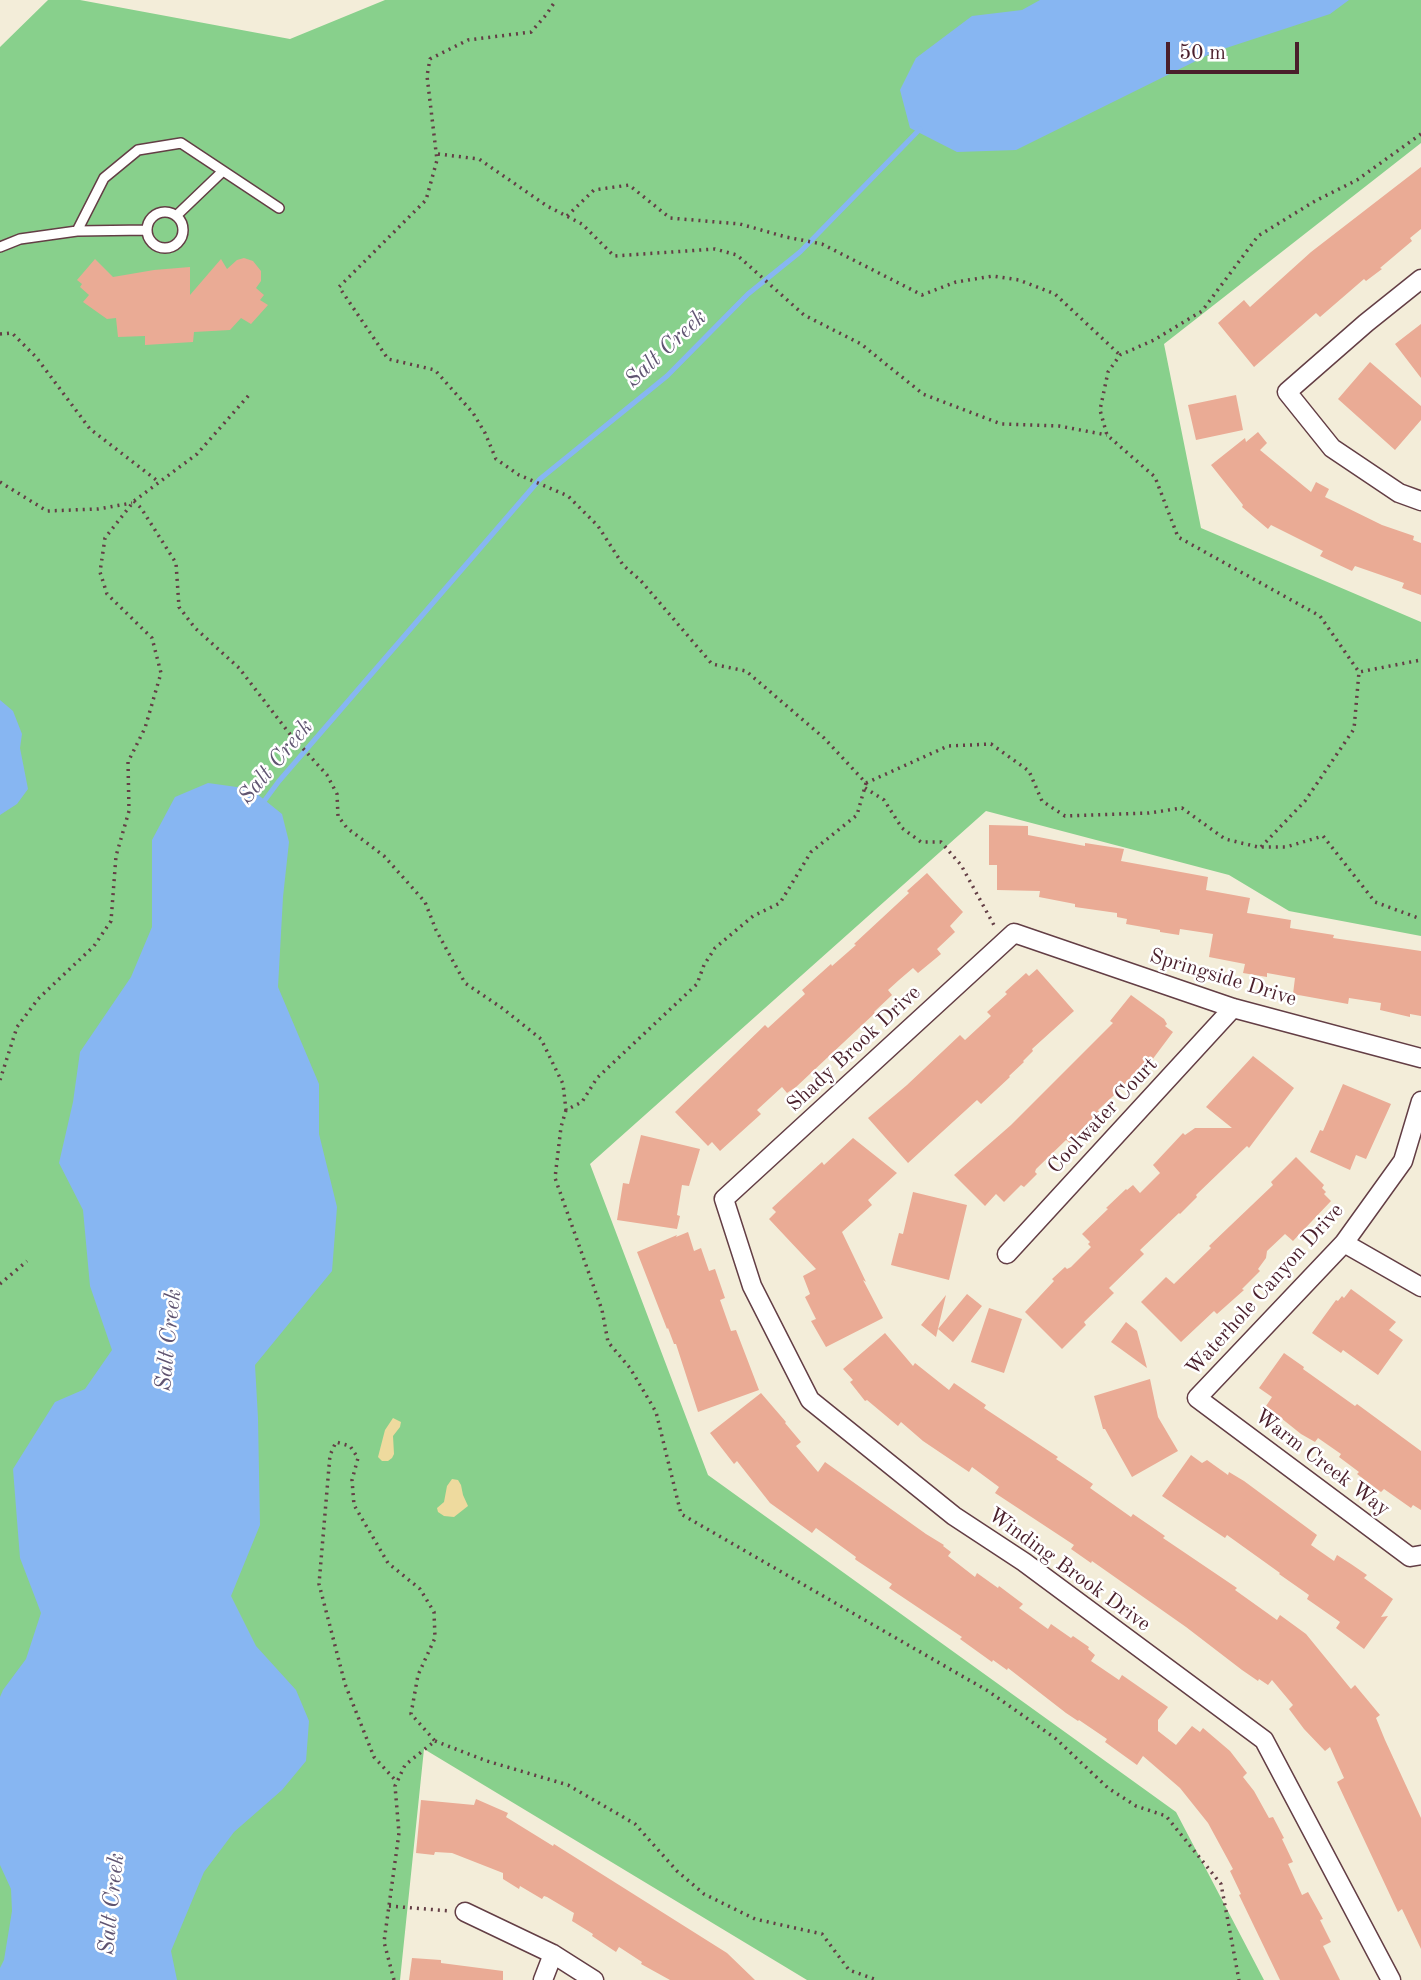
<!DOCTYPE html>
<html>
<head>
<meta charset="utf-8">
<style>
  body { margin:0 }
  #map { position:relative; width:1421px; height:1980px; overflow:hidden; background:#f3edd9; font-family:"Old Standard TT",serif }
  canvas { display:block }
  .scale { position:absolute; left:1166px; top:42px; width:133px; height:32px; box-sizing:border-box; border:4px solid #4a1f2b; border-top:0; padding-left:9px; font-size:21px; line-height:24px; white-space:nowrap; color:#4a1f2b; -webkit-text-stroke:5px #fff; paint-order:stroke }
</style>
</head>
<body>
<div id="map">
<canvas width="1421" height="1980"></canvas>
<div class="scale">50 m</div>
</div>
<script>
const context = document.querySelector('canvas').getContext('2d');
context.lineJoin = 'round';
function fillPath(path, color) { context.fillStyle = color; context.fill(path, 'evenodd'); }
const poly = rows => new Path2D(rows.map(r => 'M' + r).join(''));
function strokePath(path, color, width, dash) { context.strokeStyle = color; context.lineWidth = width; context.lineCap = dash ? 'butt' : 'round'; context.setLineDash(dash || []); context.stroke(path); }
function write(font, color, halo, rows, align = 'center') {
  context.font = font + ' "Old Standard TT",serif'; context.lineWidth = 5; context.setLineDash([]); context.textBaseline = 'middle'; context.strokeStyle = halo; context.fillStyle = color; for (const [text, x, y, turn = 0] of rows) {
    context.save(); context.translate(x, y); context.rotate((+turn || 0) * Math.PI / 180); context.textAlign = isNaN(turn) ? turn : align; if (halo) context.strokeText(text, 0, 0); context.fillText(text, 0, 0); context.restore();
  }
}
fillPath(poly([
  [48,0,80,0,290,39,385,0,1421,0,1421,143,1164,344,1201,528,1421,622,1421,936,1289,911,1229,875,986,811,590,1164,708,1475,1176,1812,1264,1980,807,1980,424,1749,400,1980,0,1980,0,47]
]), '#88d08c');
fillPath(poly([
  [393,1418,401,1422,400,1427,393,1436,394,1454,392,1458,388,1461,382,1461,378,1457,385,1430],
  [452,1479,458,1480,461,1485,463,1495,468,1506,454,1517,444,1516,438,1512,437,1508,444,1502,447,1486]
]), '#eeda9e');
fillPath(poly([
  [1040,0,1349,0,1330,14,1214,52,1016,150,957,152,910,128,900,90,916,58,972,16,1022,10],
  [0,700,13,711,22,734,20,748,28,789,17,804,0,815],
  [208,783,251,789,282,814,289,842,283,897,278,987,319,1084,319,1134,337,1207,332,1271,255,1365,258,1418,260,1525,231,1596,256,1646,296,1690,309,1721,306,1761,282,1790,234,1832,204,1872,171,1951,177,1980,0,1980,0,1968,4,1960,12,1911,11,1889,0,1865,0,1697,3,1690,26,1659,41,1613,20,1558,13,1469,55,1402,85,1389,112,1350,90,1286,83,1210,59,1163,73,1102,80,1052,131,977,152,927,152,840,175,797]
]), '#87b6f2');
strokePath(poly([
  [262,804,279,781,540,479,667,376,748,294,800,252,920,129]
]), '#87b6f2', 5);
fillPath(poly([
  [1421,167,1421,229,1410,238,1412,241,1380,268,1382,269,1366,281,1364,279,1320,317,1316,313,1254,367,1218,323,1244,300,1250,307,1311,252],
  [244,258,253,261,261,271,261,281,256,288,264,295,260,300,268,305,251,324,241,318,230,330,194,332,193,342,145,345,145,336,118,337,116,318,107,319,83,302,89,295,80,287,82,284,77,280,95,259,113,277,154,270,190,267,190,295,221,259,227,269,237,260],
  [1421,324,1421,378,1395,344],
  [1370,362,1421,406,1421,420,1395,450,1338,399],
  [1236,395,1243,430,1196,440,1188,405],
  [1258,432,1267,443,1260,450,1311,492,1316,482,1329,489,1325,497,1382,525,1414,536,1413,540,1421,543,1421,595,1402,588,1404,583,1355,566,1352,571,1320,556,1323,551,1271,525,1268,529,1242,507,1243,505,1211,465,1245,438,1246,442],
  [989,825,1028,826,1028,835,1085,846,1085,843,1124,849,1121,861,1208,877,1206,890,1250,898,1247,913,1291,920,1290,928,1334,935,1333,938,1421,951,1421,1016,1410,1014,1410,1017,1380,1010,1381,1003,1349,998,1348,1004,1293,994,1295,978,1267,973,1267,977,1243,973,1245,964,1209,957,1213,934,1180,929,1179,935,1160,932,1160,930,1126,924,1127,919,1117,917,1117,913,1075,907,1075,904,1039,897,1040,891,997,890,997,865,989,865],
  [927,873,963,912,950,926,955,932,937,949,941,954,918,973,913,968,899,980,888,990,892,995,874,1012,875,1013,796,1087,787,1093,782,1087,757,1110,761,1114,720,1151,712,1142,708,1146,675,1112,765,1025,768,1028,805,994,802,990,831,964,832,966,856,945,854,944,909,893,907,891],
  [1037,969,1074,1011,1032,1049,1033,1051,1023,1061,1024,1062,1009,1076,1010,1077,981,1104,977,1100,908,1163,868,1118,907,1085,960,1035,965,1040,991,1016,987,1012,1007,994,1005,992,1026,973,1029,976],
  [1131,995,1164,1019,1167,1024,1165,1026,1173,1032,1152,1060,1098,1110,1099,1112,1070,1143,1066,1140,1036,1169,1035,1172,1037,1174,1024,1187,1021,1185,1004,1202,996,1194,985,1206,954,1175,1011,1125,1113,1023,1110,1021],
  [1253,1056,1294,1088,1249,1148,1247,1146,1196,1195,1197,1197,1180,1214,1179,1213,1140,1250,1144,1254,1109,1288,1114,1293,1084,1322,1086,1325,1062,1349,1025,1312,1054,1281,1052,1279,1065,1267,1067,1269,1071,1267,1091,1247,1088,1244,1090,1242,1082,1234,1108,1209,1106,1208,1126,1189,1127,1190,1133,1185,1140,1193,1160,1173,1153,1165,1183,1133,1185,1135,1195,1128,1232,1128,1206,1107],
  [1343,1084,1391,1104,1366,1159,1356,1155,1350,1170,1310,1152,1320,1130,1323,1131],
  [641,1135,700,1149,689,1186,682,1185,677,1215,680,1216,677,1229,617,1220,623,1183,629,1184],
  [853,1138,897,1173,868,1200,872,1205,842,1232,866,1282,863,1280,883,1318,826,1347,811,1321,816,1319,805,1297,810,1294,803,1276,816,1269,769,1219,776,1212,772,1208,822,1162,824,1165],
  [1296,1157,1324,1185,1322,1188,1326,1192,1324,1194,1331,1201,1293,1241,1285,1234,1267,1251,1266,1258,1258,1269,1260,1271,1242,1289,1244,1290,1217,1314,1214,1311,1181,1342,1141,1302,1166,1277,1174,1284,1211,1248,1209,1246,1273,1185,1271,1182],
  [913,1192,967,1205,949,1280,891,1265,899,1233,903,1234],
  [688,1232,694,1251,701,1248,709,1271,715,1269,725,1298,720,1300,731,1331,736,1330,759,1390,698,1412,676,1344,674,1344,668,1328,667,1329,637,1252,677,1235,676,1237],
  [1351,1289,1396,1322,1389,1330,1403,1340,1378,1375,1343,1350,1341,1353,1312,1333,1336,1300,1338,1301,1342,1296,1344,1298],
  [967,1294,982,1306,953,1342,938,1329],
  [946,1295,936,1337,921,1325],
  [989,1308,1022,1319,1004,1373,971,1362],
  [1126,1322,1137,1331,1147,1368,1111,1342],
  [885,1333,913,1366,915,1363,949,1390,954,1383,986,1405,984,1408,1058,1457,1056,1459,1093,1484,1090,1488,1131,1517,1133,1514,1155,1529,1165,1536,1163,1538,1237,1588,1235,1590,1277,1620,1280,1615,1306,1634,1351,1689,1355,1685,1380,1715,1376,1718,1385,1740,1421,1818,1421,1949,1402,1909,1398,1912,1337,1782,1344,1778,1330,1747,1325,1751,1304,1729,1289,1709,1293,1705,1272,1680,1268,1685,1259,1679,1258,1681,1242,1670,1186,1627,1092,1561,1091,1563,1071,1549,1074,1545,995,1493,999,1487,972,1467,969,1472,923,1441,901,1422,898,1426,867,1400,865,1401,850,1382,853,1380,843,1369],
  [1284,1353,1304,1367,1303,1369,1355,1406,1357,1404,1421,1451,1421,1510,1413,1505,1411,1508,1384,1489,1381,1492,1357,1474,1359,1472,1339,1457,1341,1454,1318,1438,1315,1442,1301,1434,1266,1406,1272,1397,1259,1388],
  [1150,1379,1158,1417,1178,1451,1132,1477,1105,1429,1103,1429,1094,1396],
  [761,1393,786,1422,785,1423,801,1442,796,1446,818,1472,825,1462,926,1534,944,1545,943,1546,951,1552,948,1556,975,1577,977,1573,998,1588,999,1586,1023,1604,1019,1608,1048,1629,1051,1624,1071,1638,1073,1636,1089,1647,1088,1649,1095,1655,1091,1661,1119,1680,1122,1675,1168,1707,1158,1720,1158,1731,1176,1745,1192,1726,1200,1732,1203,1728,1230,1751,1247,1773,1243,1777,1254,1791,1269,1818,1273,1817,1284,1838,1282,1839,1293,1862,1288,1864,1302,1895,1308,1892,1323,1919,1320,1920,1331,1942,1323,1946,1340,1980,1280,1980,1239,1895,1241,1894,1230,1871,1233,1869,1208,1823,1180,1788,1143,1756,1137,1765,1105,1742,1107,1739,1079,1720,1078,1721,1066,1713,1008,1668,1007,1670,993,1660,992,1662,960,1639,962,1637,889,1588,892,1584,856,1560,855,1559,856,1557,816,1528,812,1533,770,1503,737,1461,734,1464,710,1433],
  [1191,1455,1202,1463,1207,1460,1228,1475,1229,1472,1244,1481,1317,1535,1311,1545,1334,1561,1337,1555,1351,1564,1367,1575,1364,1578,1393,1599,1381,1617,1388,1616,1364,1649,1336,1628,1340,1622,1307,1599,1309,1595,1279,1574,1280,1573,1227,1535,1225,1538,1162,1496],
  [476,1799,508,1813,506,1817,553,1846,554,1844,727,1953,755,1980,670,1980,641,1964,642,1962,619,1947,616,1952,592,1936,593,1934,572,1921,574,1913,547,1897,544,1896,542,1899,520,1886,519,1889,503,1879,503,1873,452,1853,435,1852,434,1855,416,1853,421,1800,474,1805],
  [412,1958,441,1960,441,1963,503,1971,503,1980,409,1980]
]), '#eaab95');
const lane = poly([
  '147 230a18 18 0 1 1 36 0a18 18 0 1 1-36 0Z',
  [176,216,223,171],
  [77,231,147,230],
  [0,247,20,239,77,231,104,178,138,150,181,143,279,208]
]);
const street = poly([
  [1421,279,1366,323,1287,392,1332,448,1399,493,1421,501],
  [1421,1101,1403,1161,1344,1243,1197,1398,1410,1557,1421,1555],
  [1344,1243,1421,1287],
  [1007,1254,1233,1008],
  [465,1912,553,1954,594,1980],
  [543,1980,553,1954],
  [1391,1980,1264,1740,1024,1562,954,1516,810,1400,752,1286,724,1199,1014,933,1233,1008,1421,1058]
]);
strokePath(lane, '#633e45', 12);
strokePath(street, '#633e45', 21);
strokePath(poly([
  [1421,134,1357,180,1315,201,1258,236,1202,311,1154,340,1120,355,1108,372,1100,410,1107,435,1155,477,1178,537,1320,616,1359,672,1421,660],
  [438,154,479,159,547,206,582,224,614,256,715,249,737,255,804,315,861,344,923,394,1001,424,1059,426,1107,435],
  [567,216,594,190,629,185,670,218,740,224,786,237,822,244,922,295,956,282,993,276,1019,280,1055,294,1120,355],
  [0,334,12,333,36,357,90,429,159,482],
  [0,482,47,511,98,509,132,503],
  [134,501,141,508,176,563,179,607,195,628,239,668,289,733,327,775,337,794,338,816,347,828,384,856,425,902,436,930,465,983,502,1008,541,1039,563,1084,566,1110,582,1102,597,1078,697,984,704,965,715,948,753,916,780,903,811,852,857,815,866,783,824,738,746,671,712,664,641,581,623,565,598,526,568,496,519,475,496,459,485,433,473,413,435,370,388,359,339,287,426,200,437,160,427,76,430,59,468,40,531,32,546,15,556,0],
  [866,783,948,746,991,744,1029,771,1042,801,1065,816,1149,813,1182,808,1225,839,1258,847,1286,847,1323,836,1375,902,1421,919],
  [865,788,884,800,902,828,921,842,941,842,961,865,995,927],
  [1261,847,1305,801,1354,729,1359,672],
  [0,1080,17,1027,38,999,94,946,111,921,116,856,129,811,128,762,145,728,161,673,152,638,107,594,100,572,105,538,134,501,197,454,249,395],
  [566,1110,561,1127,555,1178,602,1310,608,1342,630,1368,656,1412,681,1514,988,1691,1055,1738,1108,1788,1136,1806,1166,1816,1221,1884,1239,1980],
  [0,1284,27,1261],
  [435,1741,487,1761,568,1785,635,1824,677,1871,704,1894,755,1919,822,1934,849,1970,877,1980],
  [389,1906,450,1911],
  [394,1980,384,1942,399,1833,395,1786,397,1782,405,1765,435,1741,411,1714,418,1675,435,1638,434,1612,420,1589,388,1563,354,1505,352,1480,358,1458,350,1446,336,1442,330,1455,319,1584,345,1684,374,1757,397,1782]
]), '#633e45', 3.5, [2, 5]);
strokePath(lane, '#fff', 9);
strokePath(street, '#fff', 18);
write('21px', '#4a1f2b', '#fff', [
  ["Springside Drive",1223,978,17],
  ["Shady Brook Drive",854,1049,-43],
  ["Coolwater Court",1103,1116,-47],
  ["Waterhole Canyon Drive",1265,1290,-48],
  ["Warm Creek Way",1322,1463,37],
  ["Winding Brook Drive",1069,1570,36]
]);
write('italic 23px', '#5f5471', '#fff', [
  ["Salt Creek",666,349,-43],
  ["Salt Creek",276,762,-50],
  ["Salt Creek",169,1340,-84],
  ["Salt Creek",112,1904,-84]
]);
</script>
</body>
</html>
